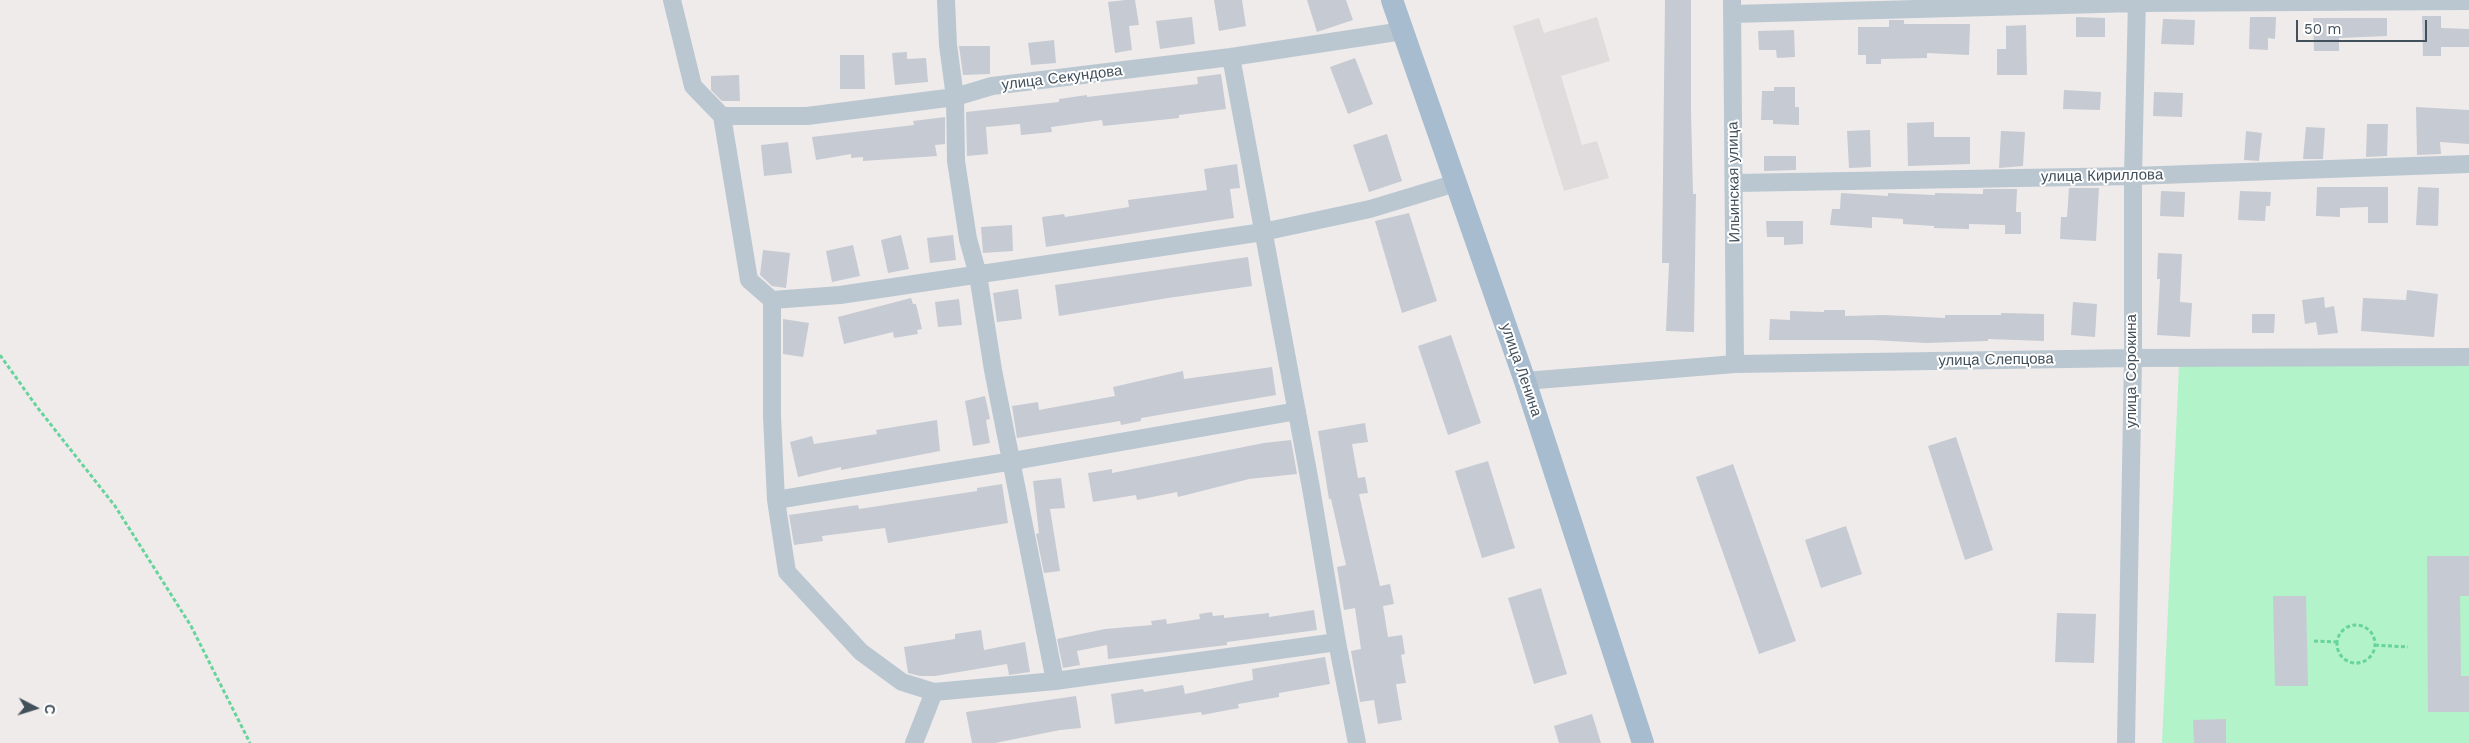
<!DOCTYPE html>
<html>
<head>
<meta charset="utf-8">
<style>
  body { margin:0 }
  #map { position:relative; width:2469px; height:743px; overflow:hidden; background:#efebeb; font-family:"Work Sans",sans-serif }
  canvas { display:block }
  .north { position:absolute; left:10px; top:683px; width:50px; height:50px; -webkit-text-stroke:4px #fff; paint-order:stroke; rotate:95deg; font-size:14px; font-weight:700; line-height:20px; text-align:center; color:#42505b }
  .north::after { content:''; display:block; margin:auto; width:18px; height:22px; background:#42505b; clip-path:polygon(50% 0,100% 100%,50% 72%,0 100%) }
  .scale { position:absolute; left:2296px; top:20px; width:131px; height:22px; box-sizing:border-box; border:2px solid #42505b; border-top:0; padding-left:6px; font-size:15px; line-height:18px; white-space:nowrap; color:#42505b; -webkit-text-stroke:4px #fff; paint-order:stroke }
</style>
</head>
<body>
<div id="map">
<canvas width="2469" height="743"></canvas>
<div class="north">С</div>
<div class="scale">50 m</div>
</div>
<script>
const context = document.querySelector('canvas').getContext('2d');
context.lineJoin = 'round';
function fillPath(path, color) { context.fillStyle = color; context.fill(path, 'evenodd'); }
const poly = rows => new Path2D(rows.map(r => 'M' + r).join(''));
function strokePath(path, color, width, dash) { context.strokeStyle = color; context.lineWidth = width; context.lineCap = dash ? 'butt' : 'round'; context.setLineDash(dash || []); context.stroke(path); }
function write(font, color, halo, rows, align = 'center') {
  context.font = font + ' "Work Sans",sans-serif'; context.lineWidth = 4; context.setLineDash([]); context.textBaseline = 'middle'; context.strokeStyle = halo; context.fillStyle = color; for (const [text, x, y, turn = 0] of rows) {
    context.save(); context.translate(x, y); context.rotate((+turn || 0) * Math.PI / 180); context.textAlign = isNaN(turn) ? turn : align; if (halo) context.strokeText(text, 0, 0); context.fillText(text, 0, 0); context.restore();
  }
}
fillPath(poly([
  [1597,17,1610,61,1561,76,1582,145,1597,141,1609,178,1564,191,1513,26,1539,18,1544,33]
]), '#e0dcdd');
fillPath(poly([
  [2179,365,2469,366,2469,743,2162,743]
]), '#b2f3c9');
fillPath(poly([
  [1125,0,1135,0,1139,25,1129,26,1132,50,1115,53,1108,2],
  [1214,0,1242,0,1246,26,1219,31],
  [1307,0,1346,0,1353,20,1317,32],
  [1665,0,1691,0,1691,112,1693,194,1696,194,1694,332,1666,331,1669,263,1662,263],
  [2422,16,2441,16,2441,28,2469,29,2469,47,2441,47,2441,56,2423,56],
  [1192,17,1195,44,1160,49,1156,21],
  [2076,17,2105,18,2105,37,2076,37],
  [2250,17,2276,17,2275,39,2268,38,2268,50,2249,49],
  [2313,18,2387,18,2387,36,2339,38,2339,51,2314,51],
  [2163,19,2195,20,2194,45,2161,44],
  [1889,20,1904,20,1904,24,1970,24,1969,55,1927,53,1927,58,1881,59,1881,64,1866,64,1866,55,1858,55,1858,27,1889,27],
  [2026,25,2027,75,1997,75,1997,49,2006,49,2006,26],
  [1794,30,1795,57,1777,58,1776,50,1759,50,1758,31],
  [1054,40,1056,63,1031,65,1028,43],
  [959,46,990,46,990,74,963,75],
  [907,52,907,59,926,58,928,82,895,85,892,53],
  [840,55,864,55,865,89,840,89],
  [1355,58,1373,104,1348,114,1330,67],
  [1221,74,1226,109,1179,115,1179,118,1103,126,1102,120,1051,127,1052,132,1021,135,1020,124,986,127,988,154,967,156,966,112,1059,102,1059,99,1087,95,1087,97,1198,84,1197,77],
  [739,75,740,101,722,101,711,90,711,76],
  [1774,87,1795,87,1795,107,1799,107,1799,125,1773,124,1773,120,1761,120,1762,91,1774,91],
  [2064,90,2101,92,2100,110,2063,109],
  [2154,92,2183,93,2182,117,2153,116],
  [2416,107,2469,110,2469,144,2440,142,2441,154,2417,155],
  [945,117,945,144,935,145,937,156,863,161,863,157,851,158,851,154,816,160,812,137,914,125,913,121],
  [1934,122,1934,137,1970,137,1970,164,1908,166,1907,123],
  [2367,124,2388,124,2387,156,2366,157],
  [2306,127,2325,128,2323,159,2303,159],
  [1870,130,1871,167,1849,168,1847,131],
  [2001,131,2025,132,2023,166,1999,168],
  [2246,131,2262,133,2259,161,2244,160],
  [1387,134,1402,181,1369,192,1353,145],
  [788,142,792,173,764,176,761,145],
  [1764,156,1796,156,1796,170,1764,171],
  [1237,164,1240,188,1230,189,1234,218,1046,247,1042,217,1064,214,1065,217,1129,207,1128,200,1207,190,1204,169],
  [2317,187,2388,187,2388,223,2368,223,2368,207,2340,208,2340,217,2316,216],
  [2418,187,2439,188,2438,226,2416,225],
  [2069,188,2099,188,2096,241,2060,239,2061,217,2067,217],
  [1983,189,2017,189,2016,212,2021,212,2021,234,2005,234,2005,225,1969,224,1969,229,1934,228,1934,226,1903,224,1903,219,1872,217,1872,228,1830,225,1832,209,1840,209,1841,193,1888,196,1888,193,1935,195,1935,193,1983,194],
  [2161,191,2185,192,2184,217,2160,216],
  [2240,191,2271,192,2270,206,2266,206,2265,221,2238,220],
  [1409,213,1437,301,1402,313,1375,221],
  [1766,221,1803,221,1803,244,1784,245,1784,237,1767,237],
  [1012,225,1013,251,983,253,981,227],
  [901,235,909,269,888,273,881,240],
  [953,235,956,260,930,263,927,238],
  [853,245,860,276,832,282,826,251],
  [763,250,790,253,786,288,772,286,760,275],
  [2158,253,2182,254,2180,302,2192,303,2190,337,2157,335,2160,279,2157,279],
  [1248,257,1252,286,1168,298,1059,316,1055,285],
  [1018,289,1022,319,997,322,993,293],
  [2407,290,2438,294,2434,337,2361,331,2363,298,2406,300],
  [2324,297,2325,308,2334,306,2338,333,2318,335,2316,322,2305,324,2302,300],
  [911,298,913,304,916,304,922,329,917,330,918,334,894,338,893,332,844,344,838,317],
  [959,299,962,325,938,327,935,302],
  [2073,302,2097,304,2095,337,2071,335],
  [1824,310,1845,310,1845,316,1884,315,1945,318,1945,315,2001,315,2001,313,2044,314,2044,341,1988,339,1988,341,1926,343,1872,340,1769,340,1770,319,1790,320,1790,311,1824,312],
  [2252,314,2275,314,2274,333,2252,333],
  [783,319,809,323,803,357,783,354],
  [1451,335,1481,423,1448,435,1418,346],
  [1272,367,1276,395,1141,418,1141,421,1121,425,1120,421,1017,438,1012,406,1038,402,1039,410,1115,396,1113,387,1183,371,1184,379],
  [985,396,990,419,986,420,990,443,973,446,965,401],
  [937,420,940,451,841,470,841,467,798,477,790,442,812,436,814,444,877,434,876,430],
  [1365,423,1368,442,1352,444,1358,478,1365,477,1368,493,1359,494,1380,586,1390,584,1394,604,1383,606,1388,637,1402,635,1405,654,1401,655,1406,683,1396,684,1402,720,1378,724,1374,700,1360,702,1351,651,1361,649,1355,608,1344,610,1337,567,1346,565,1331,499,1329,499,1318,431],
  [1956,437,1993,550,1965,560,1928,446],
  [1291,440,1297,474,1249,479,1178,497,1177,492,1137,500,1136,495,1093,502,1088,473,1112,469,1112,473,1264,443],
  [1488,461,1515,548,1482,558,1455,471],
  [1733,464,1796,641,1759,654,1696,477],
  [1061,478,1065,508,1050,509,1060,571,1044,573,1036,534,1039,533,1033,481],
  [1002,484,1008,523,888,543,885,528,822,536,823,541,794,545,789,515,858,505,859,509,977,491,977,488],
  [1846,526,1862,574,1821,588,1805,540],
  [2427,556,2469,556,2469,596,2460,596,2461,676,2469,676,2469,712,2428,712],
  [1541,588,1567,674,1534,684,1508,598],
  [2273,596,2306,596,2308,686,2275,686],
  [1314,610,1317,630,1227,642,1227,645,1108,659,1107,645,1077,651,1080,665,1063,668,1057,639,1105,629,1152,625,1151,621,1166,619,1167,624,1200,619,1199,614,1212,612,1213,616,1224,615,1224,618,1269,613,1269,617],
  [2057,613,2096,614,2094,663,2055,662],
  [981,630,984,650,1025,642,1030,672,1009,675,1007,664,935,676,920,676,908,673,904,647,955,639,955,634],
  [1325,657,1330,684,1279,693,1279,697,1238,704,1239,708,1202,715,1201,712,1115,724,1111,694,1143,689,1144,692,1183,685,1185,694,1253,680,1252,669],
  [1076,696,1081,728,1060,730,995,743,972,743,966,712],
  [1592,714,1601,743,1559,743,1554,726],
  [2226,719,2226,743,2194,743,2193,720]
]), '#c6cad2');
strokePath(poly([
  [0,355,37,407,115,506,191,626,250,743],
  '2337 644a19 19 0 1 1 38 0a19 19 0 1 1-38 0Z',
  [2314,641,2338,642],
  [2375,645,2408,647]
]), '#67d49a', 3, [4, 2.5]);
strokePath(poly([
  [672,0,693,86,722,116,749,280,772,300,772,416,776,500,787,572,861,652,902,682,934,692,914,743],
  [946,0,948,45,955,97,956,161,968,239,978,275,993,370,1055,681],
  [1732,0,1735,364],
  [1732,14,2137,3,2469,1],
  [1231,57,1311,488,1337,642,1357,743],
  [722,116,807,116,955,97,992,86,1231,57,1403,31],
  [1735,183,2133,176,2469,164],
  [772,300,840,295,1263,232,1370,209,1456,183],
  [1525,381,1735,364,2133,358,2469,357],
  [776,500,1013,461,1297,411],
  [934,692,1055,681,1337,642],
  [2126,743,2133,358,2133,176,2137,0]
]), '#bac7d0', 18);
strokePath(poly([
  [1392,0,1525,381,1643,743]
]), '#a7bcce', 22);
write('15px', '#42505b', '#fff', [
  ["улица Секундова",1062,78,-7],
  ["улица Кириллова",2102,176,-1],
  ["Ильинская улица",1734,182,-91],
  ["улица Слепцова",1996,360,-1],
  ["улица Ленина",1521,370,71],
  ["улица Сорокина",2132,371,-90]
]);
</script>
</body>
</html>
